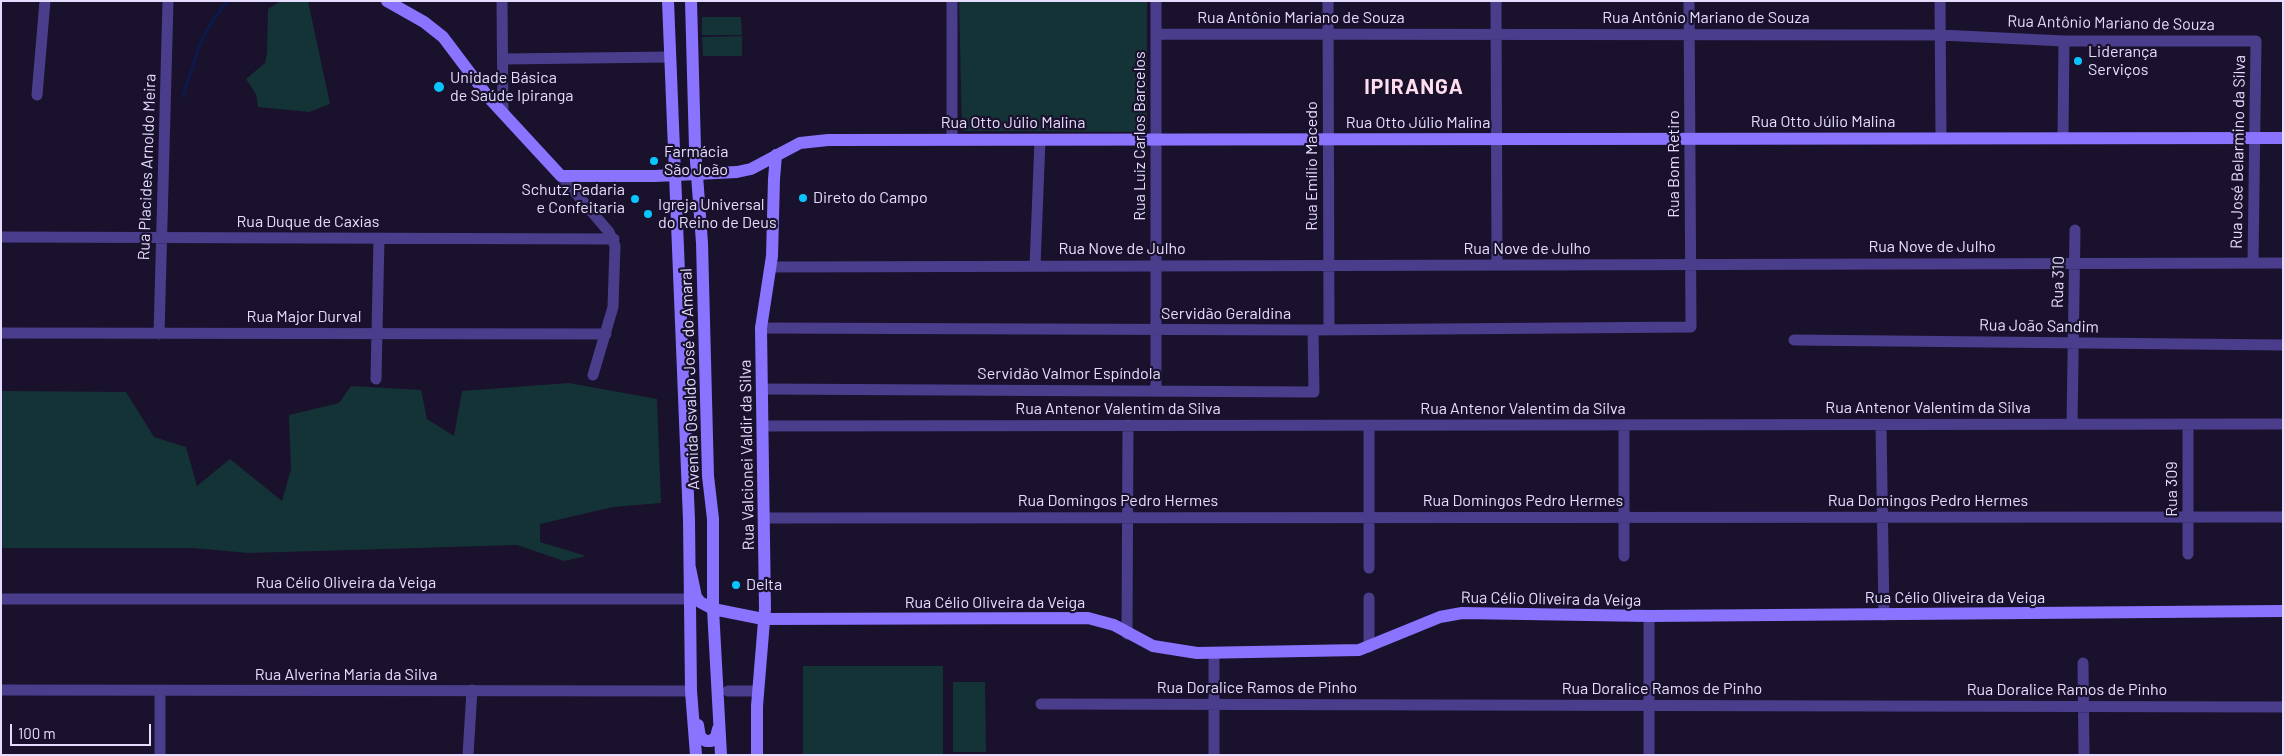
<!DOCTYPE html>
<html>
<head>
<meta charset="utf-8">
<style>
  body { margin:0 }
  #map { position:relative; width:2284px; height:756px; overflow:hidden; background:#1a112c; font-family:Barlow,sans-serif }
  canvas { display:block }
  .frame { position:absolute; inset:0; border:2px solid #e5dcff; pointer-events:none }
  .scale { position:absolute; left:10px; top:724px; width:141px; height:22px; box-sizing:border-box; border:2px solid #e5dcff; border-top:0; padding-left:6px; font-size:15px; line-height:18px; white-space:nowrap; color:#e5dcff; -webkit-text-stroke:4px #1a112c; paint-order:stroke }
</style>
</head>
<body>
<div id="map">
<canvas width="2284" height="756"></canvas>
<div class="frame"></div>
<div class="scale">100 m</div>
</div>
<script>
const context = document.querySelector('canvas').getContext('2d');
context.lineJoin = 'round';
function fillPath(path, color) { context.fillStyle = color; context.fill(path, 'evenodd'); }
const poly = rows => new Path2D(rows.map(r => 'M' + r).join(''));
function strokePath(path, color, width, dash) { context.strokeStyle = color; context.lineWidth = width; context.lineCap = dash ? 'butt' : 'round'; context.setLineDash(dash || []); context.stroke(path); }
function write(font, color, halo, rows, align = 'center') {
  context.font = font + ' Barlow,sans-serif'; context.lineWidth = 4.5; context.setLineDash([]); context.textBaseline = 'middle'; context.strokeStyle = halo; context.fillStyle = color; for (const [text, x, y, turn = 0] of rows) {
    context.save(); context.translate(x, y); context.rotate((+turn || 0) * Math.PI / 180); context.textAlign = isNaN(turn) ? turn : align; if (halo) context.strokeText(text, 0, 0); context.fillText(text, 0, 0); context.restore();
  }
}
fillPath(poly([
  [281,1,308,1,330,104,309,112,258,107,256,94,246,79,265,63,267,53,268,9],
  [959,1,1147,1,1147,132,962,131],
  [702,17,741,17,742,35,702,35],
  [742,36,742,56,703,56,702,37],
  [569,383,657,399,661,503,613,507,540,524,540,542,586,556,564,561,517,545,249,553,192,548,1,548,1,391,126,392,154,437,186,447,197,486,230,459,282,501,291,469,289,415,339,403,351,386,421,390,427,419,454,436,462,391],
  [803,666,943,666,943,755,803,754],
  [953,682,985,682,986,752,953,752]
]), '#143336');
strokePath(poly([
  [183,96,199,47,212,21,228,1]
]), '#0b1a4b', 3);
strokePath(poly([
  [502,1,503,113],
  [952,1,952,140],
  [1328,1,1329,330],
  [1496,1,1497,265],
  [1940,1,1941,138],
  [1156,34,1940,35,2064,41,2256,41,2253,263],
  [503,59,670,57],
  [37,95,45,1],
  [2063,137,2064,41],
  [561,176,609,232,615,246,613,307,593,375],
  [1,237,614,239],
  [1035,266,1040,140],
  [771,267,2283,263],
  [761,328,1313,330,1691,327,1689,1],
  [1,333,606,334],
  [159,334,168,1],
  [1794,340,2283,345],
  [376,379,379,238],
  [762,389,1314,392,1313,330],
  [1156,391,1156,1],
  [2072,424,2075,230],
  [1624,425,1624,556],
  [1881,425,1884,615],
  [763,426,2283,424],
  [764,518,2283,517],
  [2188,554,2188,424],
  [1369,568,1369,425],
  [1369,598,1369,647],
  [1,599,690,599],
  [1649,616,1649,755],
  [1127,634,1128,425],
  [2083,663,2084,755],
  [1,690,691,691],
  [728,691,758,691],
  [1041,704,2283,707],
  [160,755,160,691],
  [468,755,472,690],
  [1214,755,1214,653]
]), '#4a3d8b', 11);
strokePath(poly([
  [387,1,424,22,443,37,489,98,561,176,655,176,737,172,751,169,800,143,828,140,2283,138],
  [668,1,689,520,691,691,696,755],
  [691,1,695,148,702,243,708,476,713,519,713,609,721,755],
  [690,568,696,597,700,602,713,609,763,619,1088,618,1114,625,1153,646,1197,653,1359,650,1440,617,1462,613,1649,616,2283,611],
  [698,725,700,737,706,741,711,741,716,737,718,729],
  [757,755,757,706,765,609,761,328,772,256,774,179,776,155]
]), '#8a73ff', 12);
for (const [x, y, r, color] of [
  [2078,61,5,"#09c5ff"],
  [439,87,6,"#09c5ff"],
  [654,161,5,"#09c5ff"],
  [803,198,5,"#09c5ff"],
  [635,199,5,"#09c5ff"],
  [648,214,5,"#09c5ff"],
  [736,585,5,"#09c5ff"]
]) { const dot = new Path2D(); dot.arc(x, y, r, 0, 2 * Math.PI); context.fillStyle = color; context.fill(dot); strokePath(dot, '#1a112c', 2); }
write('16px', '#e5dcff', '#1a112c', [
  ["Rua Antônio Mariano de Souza",1301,18],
  ["Rua Antônio Mariano de Souza",1706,18],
  ["Rua Antônio Mariano de Souza",2111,23,1],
  ["Rua Otto Júlio Malina",1823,122],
  ["Rua Otto Júlio Malina",1013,123],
  ["Rua Otto Júlio Malina",1418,123],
  ["Rua Luiz Carlos Barcelos",1140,136,-90],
  ["Rua José Belarmino da Silva",2238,152,-89],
  ["Rua Bom Retiro",1674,164,-90],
  ["Rua Emílio Macedo",1312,166,-90],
  ["Rua Placides Arnoldo Meira",147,167,-88],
  ["Rua Duque de Caxias",308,222],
  ["Rua Nove de Julho",1932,247],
  ["Rua Nove de Julho",1122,249],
  ["Rua Nove de Julho",1527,249],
  ["Rua 310",2058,282,-89],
  ["Servidão Geraldina",1226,314],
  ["Rua Major Durval",304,317],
  ["Rua João Sandim",2039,326,1],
  ["Servidão Valmor Espíndola",1069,374],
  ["Avenida Osvaldo José do Amaral",690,379,-92],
  ["Rua Antenor Valentim da Silva",1928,408],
  ["Rua Antenor Valentim da Silva",1118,409],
  ["Rua Antenor Valentim da Silva",1523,409],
  ["Rua Valcionei Valdir da Silva",747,455,-91],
  ["Rua 309",2172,489,-90],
  ["Rua Domingos Pedro Hermes",1118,501],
  ["Rua Domingos Pedro Hermes",1523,501],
  ["Rua Domingos Pedro Hermes",1928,501],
  ["Rua Célio Oliveira da Veiga",346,583],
  ["Rua Célio Oliveira da Veiga",1955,598],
  ["Rua Célio Oliveira da Veiga",1551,599,1],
  ["Rua Célio Oliveira da Veiga",995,603],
  ["Rua Alverina Maria da Silva",346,675],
  ["Rua Doralice Ramos de Pinho",1257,688],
  ["Rua Doralice Ramos de Pinho",1662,689],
  ["Rua Doralice Ramos de Pinho",2067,690]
]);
write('16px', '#e5dcff', '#1a112c', [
  ["Liderança",2088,52],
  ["Serviços",2088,70],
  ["Unidade Básica",450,78],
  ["de Saúde Ipiranga",450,96],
  ["Farmácia",664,152],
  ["São João",664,170],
  ["Schutz Padaria",625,190,"right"],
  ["e Confeitaria",625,208,"right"],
  ["Direto do Campo",813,198],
  ["Igreja Universal",658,205],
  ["do Reino de Deus",658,223],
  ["Delta",746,585]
], 'left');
context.letterSpacing = '1px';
write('bold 21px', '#ffdeef', '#1a112c', [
  ["IPIRANGA",1414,87]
]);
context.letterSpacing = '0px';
</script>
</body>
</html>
